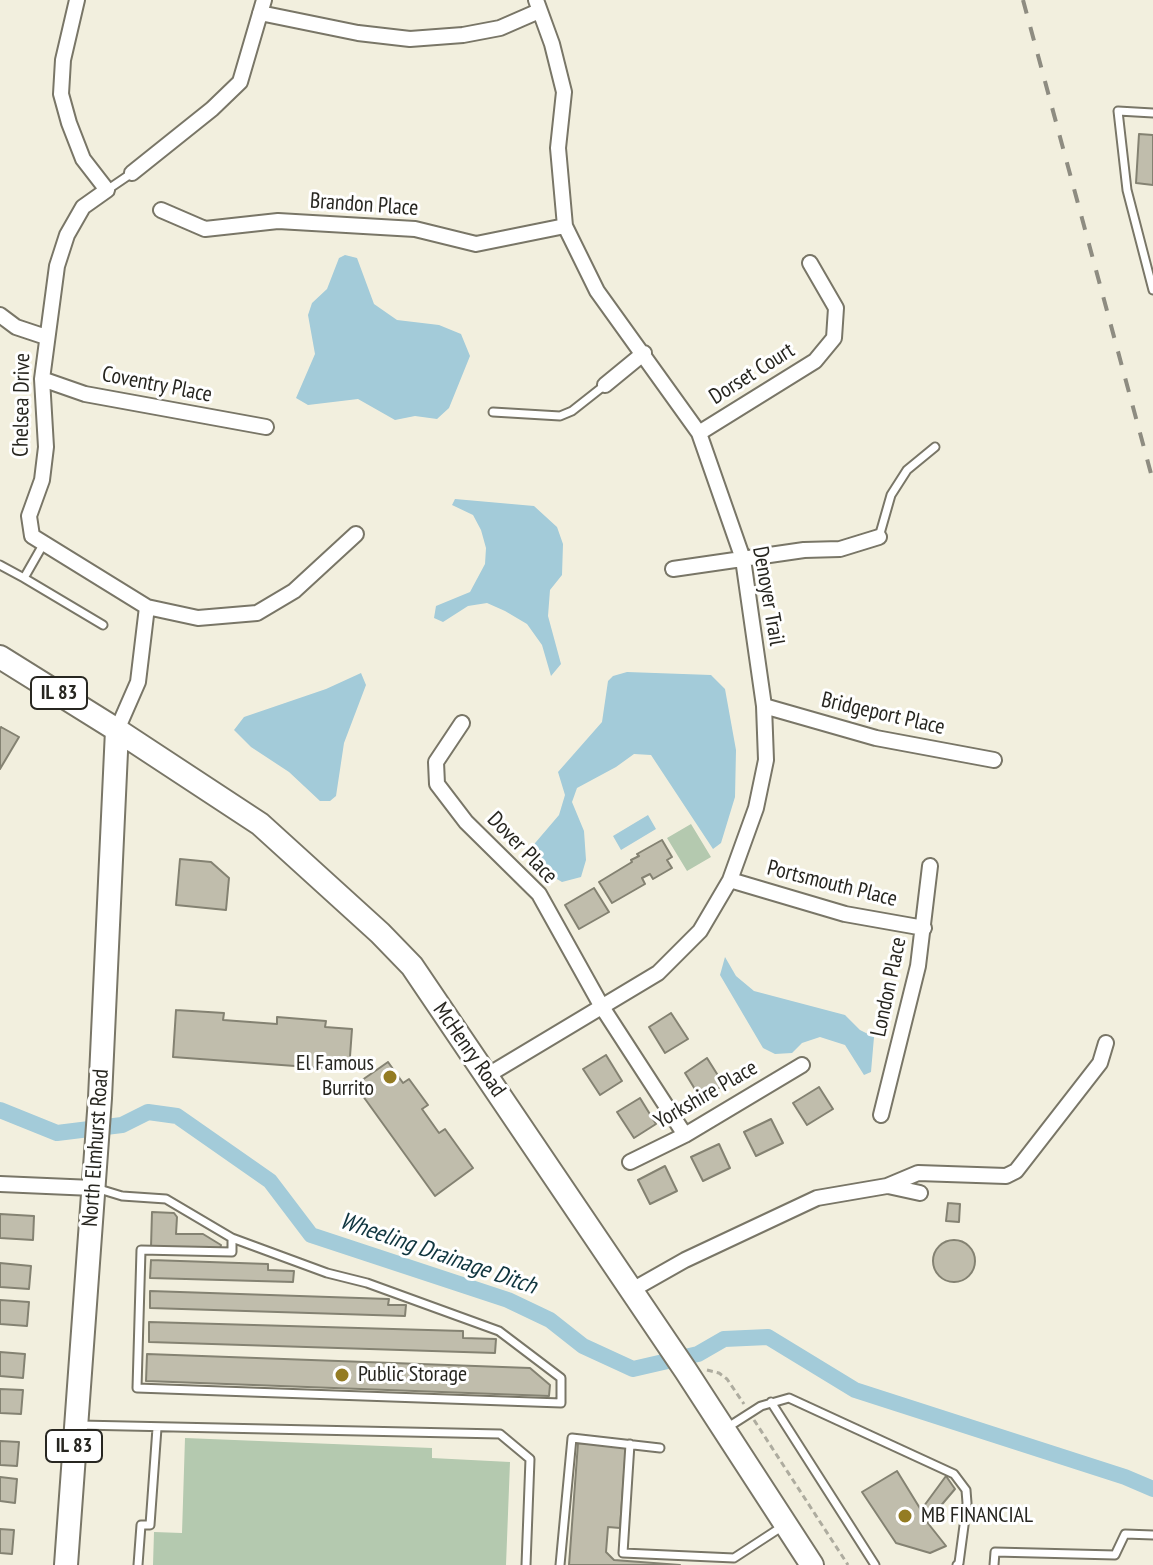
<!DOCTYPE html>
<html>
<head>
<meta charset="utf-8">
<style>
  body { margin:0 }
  canvas { display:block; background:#f2efde }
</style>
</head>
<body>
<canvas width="1153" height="1565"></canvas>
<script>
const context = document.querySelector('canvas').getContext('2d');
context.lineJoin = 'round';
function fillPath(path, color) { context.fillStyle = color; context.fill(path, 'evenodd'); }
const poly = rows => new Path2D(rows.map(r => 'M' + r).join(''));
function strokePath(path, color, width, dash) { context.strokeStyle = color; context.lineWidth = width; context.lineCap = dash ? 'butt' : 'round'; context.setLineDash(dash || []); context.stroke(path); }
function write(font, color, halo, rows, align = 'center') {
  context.font = font + ' "PT Sans Narrow",sans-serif'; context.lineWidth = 6; context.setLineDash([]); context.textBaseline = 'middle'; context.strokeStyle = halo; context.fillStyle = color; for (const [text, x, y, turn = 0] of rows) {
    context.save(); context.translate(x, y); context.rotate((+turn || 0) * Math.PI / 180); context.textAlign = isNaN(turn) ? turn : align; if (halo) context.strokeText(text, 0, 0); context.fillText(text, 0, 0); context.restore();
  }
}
fillPath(poly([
  [691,824,711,857,687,871,667,838],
  [185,1438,432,1448,432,1458,510,1462,506,1565,153,1565,154,1532,182,1533]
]), '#b4c9af');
fillPath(poly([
  [345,255,357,258,374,304,397,320,439,325,461,334,470,356,449,408,437,419,415,416,395,420,358,399,308,405,296,398,315,354,308,315,312,303,327,289,339,258],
  [455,499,534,506,557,527,563,544,562,575,550,590,548,616,561,664,551,676,542,645,527,624,505,611,487,603,468,606,443,622,434,618,436,606,470,592,485,564,486,548,481,530,473,515,452,505],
  [627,672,711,675,725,689,736,750,735,797,721,843,713,849,651,755,634,754,616,767,577,788,572,802,584,831,586,860,581,877,562,882,540,869,530,849,559,815,565,795,558,772,602,722,608,681,613,676],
  [361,673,366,685,344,743,336,796,330,801,320,801,289,772,251,747,234,730,244,717,326,689],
  [648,815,656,829,621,850,613,836],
  [725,957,736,976,754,991,845,1015,860,1030,874,1037,871,1072,864,1075,845,1045,820,1037,802,1043,792,1053,775,1054,763,1048,720,975]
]), '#a3cbd9');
strokePath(poly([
  [0,1110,57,1133,122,1125,148,1112,177,1116,270,1181,311,1235,508,1300,550,1320,583,1346,633,1369,698,1354,724,1339,768,1337,855,1390,1125,1477,1153,1489]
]), '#a3cbd9', 16);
const building = poly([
  [1139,134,1153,135,1153,185,1136,183,1139,134],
  [1,727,19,737,0,769,0,729,1,727],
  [662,840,672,857,667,860,672,868,653,879,650,874,642,878,645,884,612,903,599,882,632,862,631,860,639,856,637,854,662,840],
  [180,859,211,862,229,878,226,910,176,905,180,859],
  [594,888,609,912,579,929,565,905,594,888],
  [176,1010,224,1013,223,1020,277,1024,277,1017,326,1021,325,1027,352,1029,349,1070,173,1057,176,1010],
  [671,1013,688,1039,665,1053,649,1027,671,1013],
  [606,1055,622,1081,600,1095,583,1069,606,1055],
  [707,1058,724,1085,701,1099,685,1073,707,1058],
  [388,1062,403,1083,409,1079,428,1105,422,1109,439,1133,445,1129,473,1168,435,1196,355,1085,388,1062],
  [819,1087,833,1109,807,1125,793,1103,819,1087],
  [640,1098,656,1124,634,1138,617,1112,640,1098],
  [771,1119,783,1143,756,1156,744,1132,771,1119],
  [719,1144,730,1168,703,1181,691,1157,719,1144],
  [665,1166,677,1191,650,1204,638,1180,665,1166],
  [948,1203,960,1204,959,1222,946,1221,948,1203],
  [152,1212,174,1213,177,1217,176,1234,203,1234,221,1245,220,1249,151,1247,152,1212],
  [0,1214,34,1216,33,1240,0,1238,0,1214],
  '933 1261a21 21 0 1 1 42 0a21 21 0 1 1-42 0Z',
  [151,1260,268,1264,268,1270,294,1271,293,1282,150,1278,151,1260],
  [0,1263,31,1266,29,1289,0,1287,0,1263],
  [150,1291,389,1299,388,1305,406,1305,405,1316,150,1308,150,1291],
  [0,1300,29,1302,27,1326,0,1324,0,1300],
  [149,1322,463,1331,463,1338,496,1339,495,1353,149,1342,149,1322],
  [0,1352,25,1354,23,1378,0,1376,0,1352],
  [147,1354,530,1368,550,1385,549,1396,146,1381,147,1354],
  [0,1389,23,1390,21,1414,0,1413,0,1389],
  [0,1441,19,1442,17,1466,0,1465,0,1441],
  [578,1443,626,1446,620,1528,608,1527,606,1552,614,1560,680,1565,569,1565,578,1443],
  [897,1471,921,1510,946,1476,955,1489,927,1522,946,1546,930,1553,896,1543,862,1492,897,1471],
  [0,1477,17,1479,15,1503,0,1501,0,1477],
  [0,1529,14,1530,12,1554,0,1553,0,1529]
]);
fillPath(building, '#c0bdac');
strokePath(building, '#848272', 2);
const service = poly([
  [1153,113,1118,111,1127,190,1153,290],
  [107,190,132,173],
  [493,412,560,416,572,411,605,385],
  [879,537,891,495,907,470,935,447],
  [0,565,24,578,44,543],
  [24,578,103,625],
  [99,1189,122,1196,166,1199,232,1238,327,1273,367,1283,499,1331,561,1378,561,1403,137,1388,141,1250,232,1252,232,1238],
  [771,1402,875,1565],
  [80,1425,500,1434,530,1459,526,1565],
  [725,1429,761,1406,789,1398,954,1474,966,1490,967,1503,959,1563,957,1565],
  [630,1444,623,1553,734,1558,783,1526],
  [138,1565,141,1525,150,1525,157,1428],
  [560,1565,572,1438,660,1448],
  [994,1565,995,1552,1115,1555,1125,1534,1153,1535]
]);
const minor = poly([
  [77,0,63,60,61,94,69,123,83,159,107,190,83,207,67,235,57,266,42,379,46,447,42,480,29,516,32,536,147,607,198,618,257,613,294,591,356,534],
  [260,13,358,33,410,39,463,35,500,28,539,11],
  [132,173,212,109,240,82,264,0],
  [161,210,205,229,278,221,415,229,476,244,565,226],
  [0,315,16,327,46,337],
  [42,379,85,394,266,427],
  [605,385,644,353],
  [699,433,815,361,834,338,836,308,810,263],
  [673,569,804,550,840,549,879,537],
  [764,706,876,738,994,760],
  [462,723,436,762,437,784,466,822,539,894,602,1007,685,1135],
  [117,730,138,682,147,607],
  [730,880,845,914,924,928],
  [488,1075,658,973,700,931,730,880,756,808,766,760,764,706,743,559,699,433,597,291,565,226,558,148,564,92,552,44,536,0],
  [881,1115,918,966,930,866],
  [630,1162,685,1135,802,1065],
  [0,1184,93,1188],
  [888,1186,920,1193],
  [632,1290,685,1260,817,1198,887,1186,918,1173,1006,1176,1016,1171,1100,1063,1106,1043]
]);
const primary = poly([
  [0,657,117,730,260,824,380,933,412,966,686,1371,812,1565],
  [66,1565,100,1098,117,730]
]);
strokePath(service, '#797667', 11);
strokePath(minor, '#797667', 18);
strokePath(primary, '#797667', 26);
strokePath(poly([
  [707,1370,719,1373,727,1379,744,1404],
  [754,1420,848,1565]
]), '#aeac9f', 3, [6, 4]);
strokePath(service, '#fff', 7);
strokePath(minor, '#fff', 14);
strokePath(primary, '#fff', 22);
strokePath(poly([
  [1023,0,1153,481]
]), '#8e8c81', 4, [14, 14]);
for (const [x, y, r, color] of [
  [390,1077,8,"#947c23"],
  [342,1375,8,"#947c23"],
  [905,1516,8,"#947c23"]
]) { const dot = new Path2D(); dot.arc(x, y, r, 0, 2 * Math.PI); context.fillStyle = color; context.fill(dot); strokePath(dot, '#fff', 3); }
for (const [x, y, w] of [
  [59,693,56],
  [74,1446,56]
]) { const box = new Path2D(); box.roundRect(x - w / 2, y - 16, w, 32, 6); context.fillStyle = '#fff'; context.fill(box); strokePath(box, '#272620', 2); }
write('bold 20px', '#272620', null, [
  ["IL 83",59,693],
  ["IL 83",74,1446]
]);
write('22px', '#272620', '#fff', [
  ["Brandon Place",364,205,4],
  ["Dorset Court",752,374,-32],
  ["Coventry Place",157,385,11],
  ["Chelsea Drive",22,405,-89],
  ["Denoyer Trail",768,596,80],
  ["Bridgeport Place",883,714,13],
  ["Dover Place",522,848,46],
  ["Portsmouth Place",832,884,14],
  ["London Place",889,987,-78],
  ["McHenry Road",469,1050,55],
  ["Yorkshire Place",706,1095,-30],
  ["North Elmhurst Road",96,1148,-86]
]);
write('22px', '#272620', '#fff', [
  ["El Famous",374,1064,"right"],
  ["Burrito",374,1089,"right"],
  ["Public Storage",358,1375],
  ["MB FINANCIAL",921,1516]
], 'left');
write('italic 24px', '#0f353f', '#fff', [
  ["Wheeling Drainage Ditch",438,1254,19]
]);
</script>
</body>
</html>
